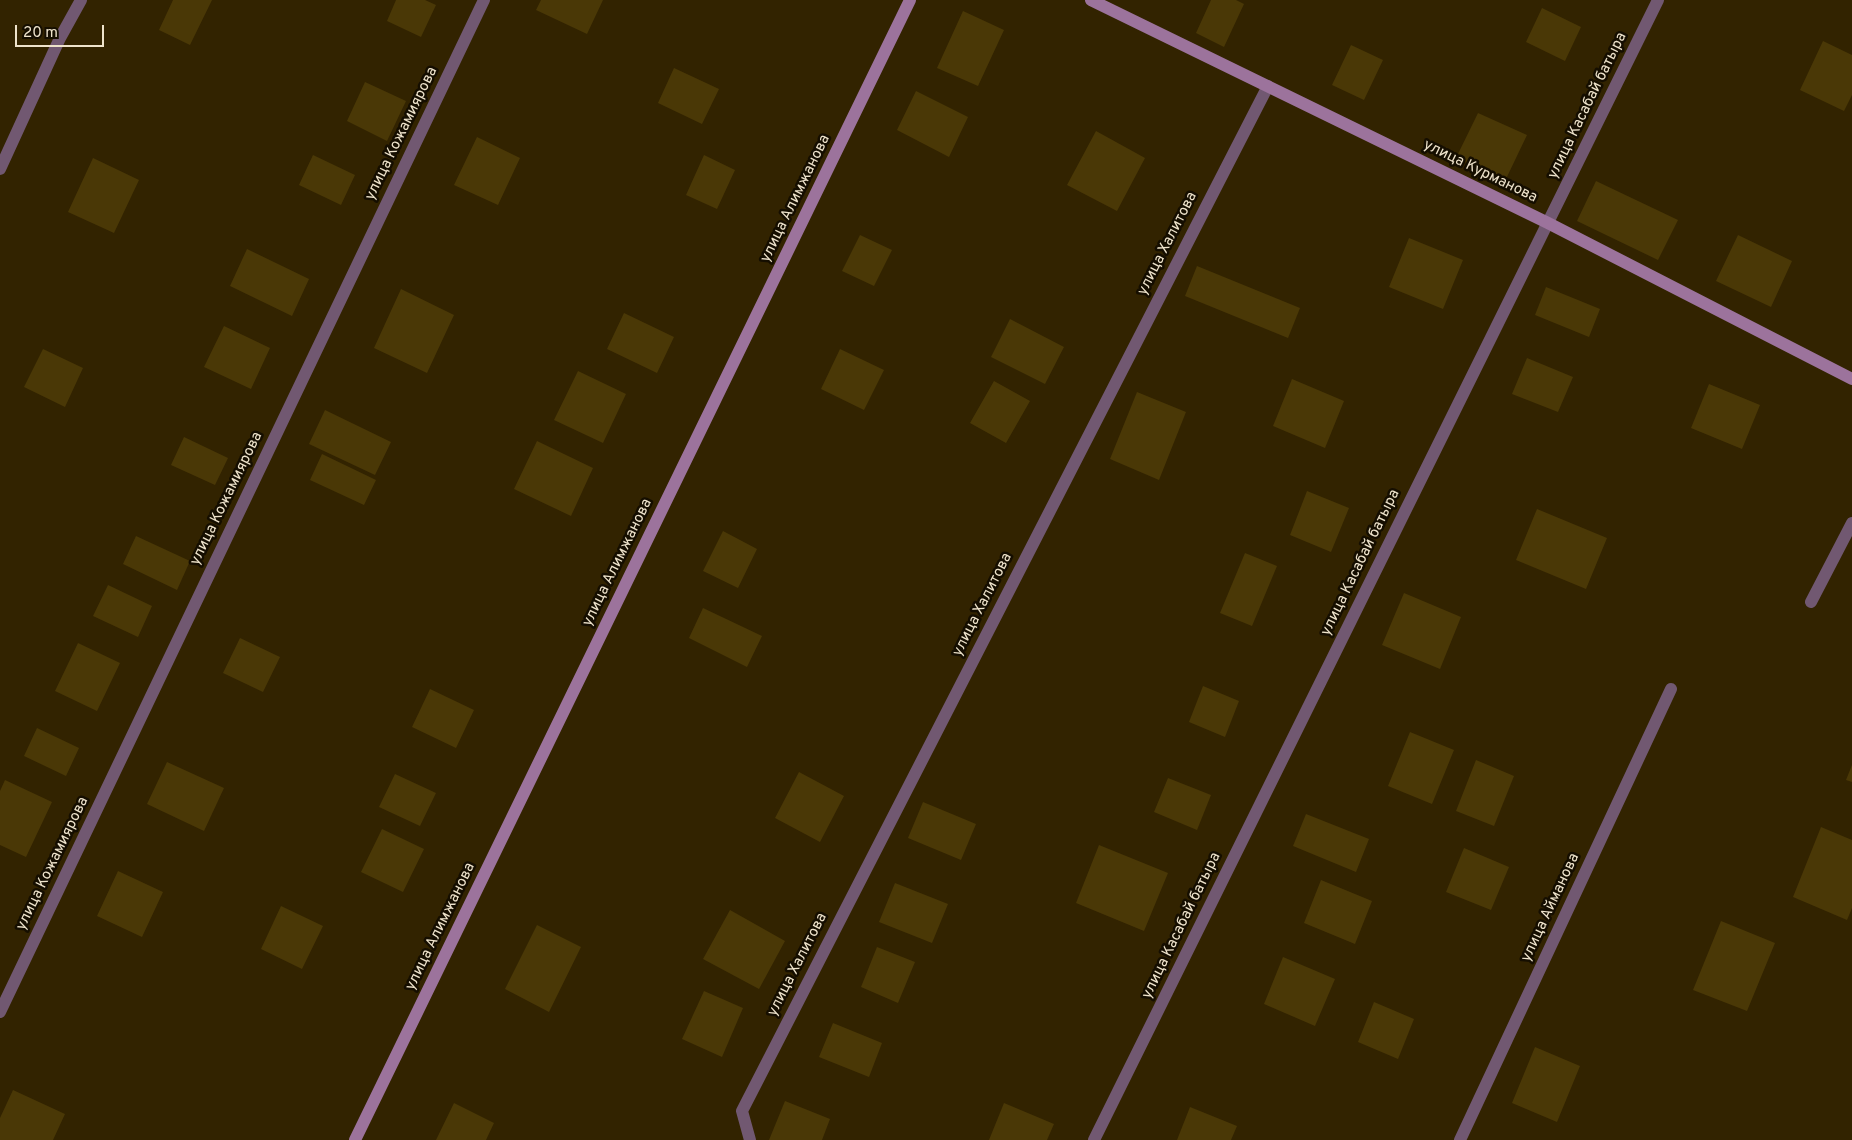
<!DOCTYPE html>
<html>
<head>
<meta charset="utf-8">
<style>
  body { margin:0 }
  #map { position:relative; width:1852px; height:1140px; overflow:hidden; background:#322300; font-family:Overpass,sans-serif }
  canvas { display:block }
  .scale { position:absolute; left:15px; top:25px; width:89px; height:22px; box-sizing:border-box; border:2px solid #eee3cb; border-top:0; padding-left:6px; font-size:15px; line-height:18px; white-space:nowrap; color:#eee3cb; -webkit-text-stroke:4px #150e00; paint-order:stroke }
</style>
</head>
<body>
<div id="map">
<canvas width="1852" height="1140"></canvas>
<div class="scale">20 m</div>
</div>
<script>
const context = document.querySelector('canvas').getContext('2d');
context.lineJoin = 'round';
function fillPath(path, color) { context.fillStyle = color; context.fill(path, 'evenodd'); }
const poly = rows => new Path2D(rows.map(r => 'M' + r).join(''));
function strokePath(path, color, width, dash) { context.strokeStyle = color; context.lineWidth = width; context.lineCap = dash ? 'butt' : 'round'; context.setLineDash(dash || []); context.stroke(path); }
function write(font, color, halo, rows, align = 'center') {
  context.font = font + ' Overpass,sans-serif'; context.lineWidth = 5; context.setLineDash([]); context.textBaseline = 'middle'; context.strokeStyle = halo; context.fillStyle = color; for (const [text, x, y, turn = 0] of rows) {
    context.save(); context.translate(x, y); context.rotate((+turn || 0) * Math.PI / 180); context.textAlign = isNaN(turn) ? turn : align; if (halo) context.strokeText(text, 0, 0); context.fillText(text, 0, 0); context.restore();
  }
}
fillPath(poly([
  [173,0,212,0,190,45,159,30],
  [396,0,425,0,436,5,421,37,387,21],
  [541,0,603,0,587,34,536,10],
  [1211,0,1236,0,1244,4,1224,47,1196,33],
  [1542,8,1581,27,1565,61,1526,42],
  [963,11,1004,30,978,86,937,68],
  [1823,41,1852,55,1852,95,1844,111,1800,90],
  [1351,45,1383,60,1364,100,1332,85],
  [674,68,719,89,702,124,658,103],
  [365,82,406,101,387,141,347,121],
  [916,91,968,117,949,157,897,130],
  [1478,113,1527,135,1505,181,1456,158],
  [1096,131,1145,158,1117,211,1067,185],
  [477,137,520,158,498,205,454,185],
  [313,155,355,175,341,205,299,185],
  [704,155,735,170,717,209,686,195],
  [93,158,139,180,114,233,68,212],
  [1596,181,1678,220,1658,260,1577,221],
  [860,235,892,250,874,286,842,271],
  [1738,235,1792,261,1771,307,1716,281],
  [1409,238,1463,260,1443,309,1389,287],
  [247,249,309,279,292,316,230,286],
  [1197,266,1300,308,1288,338,1185,296],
  [1546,287,1600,309,1589,337,1535,315],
  [401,289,454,315,427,373,374,348],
  [624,313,674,337,657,373,607,349],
  [1010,319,1064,347,1045,384,991,357],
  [224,326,270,348,251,389,204,367],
  [43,349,83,368,65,407,24,387],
  [840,349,884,370,864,410,821,389],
  [1527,358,1573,377,1558,412,1512,394],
  [578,371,626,394,603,443,554,420],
  [1292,379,1344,401,1325,448,1273,426],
  [994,381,1030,401,1006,443,970,423],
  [1709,384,1760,405,1742,449,1691,428],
  [1137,392,1186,412,1159,480,1110,459],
  [325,410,391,442,375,475,309,444],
  [184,437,228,458,215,485,171,465],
  [537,441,593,468,571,516,514,489],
  [322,454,376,480,364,505,310,480],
  [1307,491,1349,508,1331,552,1290,535],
  [1537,509,1607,538,1586,589,1516,560],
  [723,531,757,549,738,588,703,571],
  [136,536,190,561,177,590,123,564],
  [1245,553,1277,566,1252,626,1220,613],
  [108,585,152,606,138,637,93,616],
  [1404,593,1461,617,1440,669,1382,645],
  [703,608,762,636,747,667,689,638],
  [240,638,280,657,263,692,223,673],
  [78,643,120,663,97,711,55,691],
  [1203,686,1239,701,1225,737,1189,722],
  [430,689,474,710,456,748,412,727],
  [37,728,79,748,66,776,24,756],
  [1410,732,1454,750,1432,804,1388,786],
  [1476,760,1514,776,1494,826,1456,811],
  [167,762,224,788,204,831,147,804],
  [1852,765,1852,782,1846,780],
  [799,772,844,796,820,842,775,818],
  [395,774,436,793,420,826,379,807],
  [1168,778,1211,795,1197,830,1154,812],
  [5,780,52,802,26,857,0,845,0,791],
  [923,802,976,824,961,860,908,838],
  [1306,814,1369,839,1356,872,1293,846],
  [1821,827,1852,840,1852,908,1847,920,1793,897],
  [382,829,424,849,403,892,361,872],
  [1099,845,1168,873,1144,931,1076,903],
  [1464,848,1509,867,1491,910,1446,892],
  [118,871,163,892,142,937,97,916],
  [1321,880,1372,901,1355,944,1304,923],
  [895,883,948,904,932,943,879,922],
  [281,906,323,926,302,969,261,949],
  [730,910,785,941,759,989,703,959],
  [1721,921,1775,943,1747,1011,1693,990],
  [537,925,581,947,549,1012,505,989],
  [877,947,915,962,898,1003,861,987],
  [1283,957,1335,979,1315,1026,1264,1004],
  [704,991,743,1008,722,1057,682,1039],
  [1374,1002,1414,1019,1398,1059,1358,1042],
  [833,1023,882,1043,869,1077,819,1057],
  [1535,1047,1580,1066,1557,1122,1512,1103],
  [13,1090,65,1114,53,1140,0,1140,0,1118],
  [785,1101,830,1119,822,1140,769,1140],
  [454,1103,494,1123,486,1140,436,1140],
  [1004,1103,1054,1124,1047,1140,989,1140],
  [1190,1107,1237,1126,1231,1140,1177,1140]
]), '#4a3806');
strokePath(poly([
  [1811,602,1852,523]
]), '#715871', 12);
strokePath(poly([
  [0,169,60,38,81,0],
  [0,1012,484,0],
  [750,1140,742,1111,1268,86],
  [1094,1140,1658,0],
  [1460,1140,1671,689]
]), '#715871', 12);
strokePath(poly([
  [1091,0,1548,223,1852,379],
  [355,1140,910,0]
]), '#9c739c', 12);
write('15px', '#eee3cb', '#150e00', [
  ["улица Касабай батыра",1588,106,-64],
  ["улица Кожамиярова",402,134,-64],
  ["улица Курманова",1480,172,26],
  ["улица Алимжанова",796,199,-64],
  ["улица Халитова",1168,244,-63],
  ["улица Кожамиярова",227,499,-64],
  ["улица Алимжанова",618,563,-64],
  ["улица Касабай батыра",1361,563,-64],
  ["улица Халитова",983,605,-63],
  ["улица Кожамиярова",53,864,-64],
  ["улица Айманова",1551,908,-65],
  ["улица Касабай батыра",1182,926,-64],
  ["улица Алимжанова",441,927,-64],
  ["улица Халитова",798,965,-63]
]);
</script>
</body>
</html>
